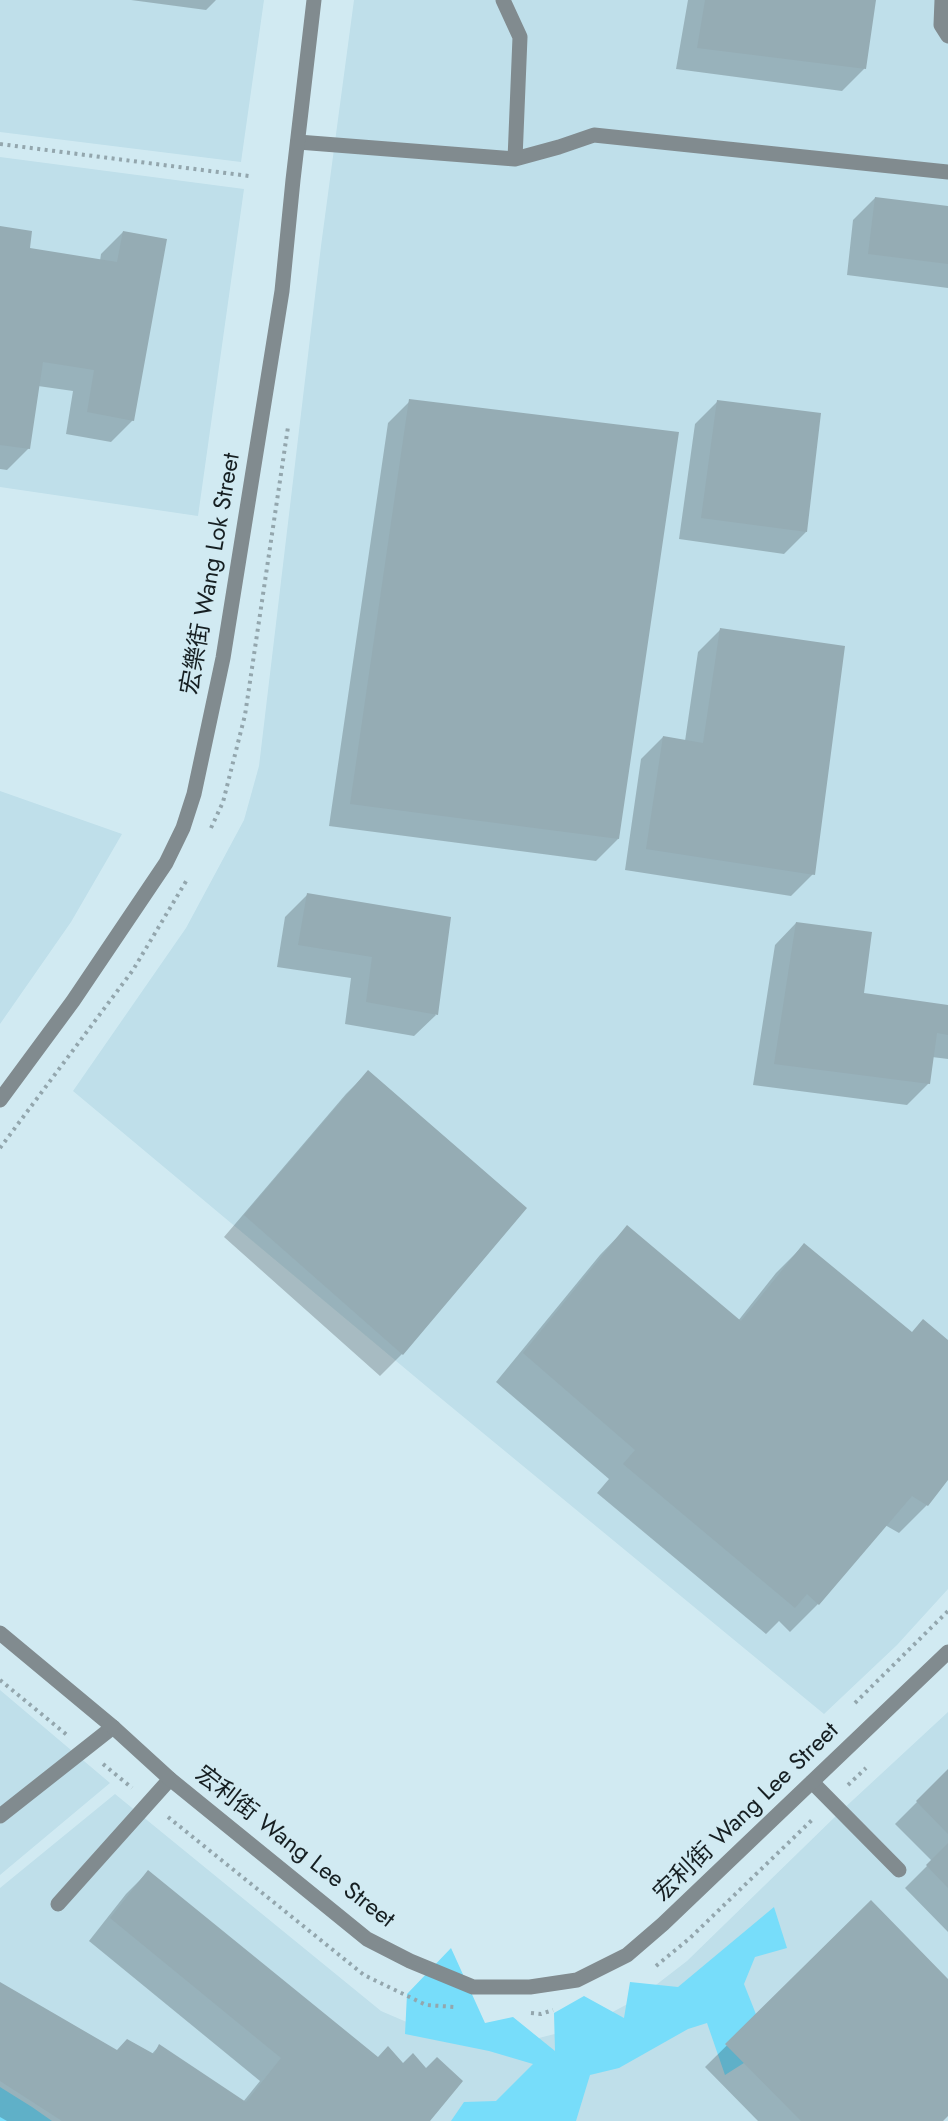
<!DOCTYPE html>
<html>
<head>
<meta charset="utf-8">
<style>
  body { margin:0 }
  canvas { display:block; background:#d1eaf2 }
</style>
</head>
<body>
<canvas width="948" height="2121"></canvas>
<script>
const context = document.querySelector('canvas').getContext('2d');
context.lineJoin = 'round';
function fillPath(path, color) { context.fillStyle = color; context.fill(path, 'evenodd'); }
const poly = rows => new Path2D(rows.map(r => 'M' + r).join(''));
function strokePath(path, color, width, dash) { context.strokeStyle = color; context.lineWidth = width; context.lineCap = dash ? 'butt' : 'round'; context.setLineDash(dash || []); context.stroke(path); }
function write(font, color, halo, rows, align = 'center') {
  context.font = font + ' Jost,"Noto Sans TC",sans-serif'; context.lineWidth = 4.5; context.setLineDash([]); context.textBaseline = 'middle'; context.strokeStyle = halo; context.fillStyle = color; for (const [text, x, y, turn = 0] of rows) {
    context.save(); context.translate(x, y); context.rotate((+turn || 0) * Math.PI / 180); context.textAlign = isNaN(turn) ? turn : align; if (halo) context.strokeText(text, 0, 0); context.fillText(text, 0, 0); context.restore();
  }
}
fillPath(poly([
  [0,0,264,0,241,162,0,132],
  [354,0,948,0,948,1589,897,1645,824,1714,432,1391,73,1091,186,928,244,820,259,766,321,246],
  [0,157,244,189,198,516,0,487],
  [0,791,122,834,71,922,0,1024],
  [0,1690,110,1783,0,1875],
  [948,1712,948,2121,29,2121,0,2103,0,1888,115,1794,381,2011,430,2032,535,2039,586,2026,639,1998,687,1961,840,1812]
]), '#bfdfea');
fillPath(poly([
  [774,1907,787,1948,755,1957,744,1984,769,2047,725,2075,707,2023,688,2029,619,2068,590,2075,576,2121,451,2121,464,2102,496,2101,533,2064,489,2051,405,2034,407,1994,451,1948,485,2023,513,2017,555,2051,554,2013,584,1996,624,2018,630,1982,678,1987],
  [0,2087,32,2107,52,2121,0,2121]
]), '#77ddfa');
fillPath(poly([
  [131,0,216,0,206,10],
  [688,0,874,0,864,69,842,91,676,69],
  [875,198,948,207,948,288,847,275,853,220],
  [0,227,28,249,100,261,101,254,123,232,133,420,111,442,66,434,73,391,38,386,29,448,7,470,0,469],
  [410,401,618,839,596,861,329,826,388,423],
  [717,402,806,532,784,554,679,539,695,424],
  [720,630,813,874,791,896,625,870,641,759,663,737,685,741,698,652],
  [307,895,436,1015,414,1036,345,1024,351,978,277,967,285,917],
  [796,923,862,994,948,1006,948,1059,932,1057,929,1083,907,1105,753,1085,775,945],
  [368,1072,525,1209,402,1354,380,1376,224,1237,346,1094],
  [627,1227,738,1321,776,1273,804,1245,911,1333,948,1342,948,1478,927,1505,899,1533,885,1525,818,1604,790,1632,779,1621,766,1634,597,1493,609,1479,496,1382,600,1255],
  [948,1771,948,1932,905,1888,932,1861,895,1824],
  [148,1872,378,2058,426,2070,428,2121,7,2121,0,2117,0,1984,117,2051,151,2055,159,2046,243,2102,260,2081,89,1941,126,1894],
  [871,1903,948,1981,948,2114,941,2121,758,2121,705,2067]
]), '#0003');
fillPath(poly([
  [705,0,876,0,866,69,697,48],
  [875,197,948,206,948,264,868,254],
  [0,226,32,231,30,248,117,262,123,231,167,239,134,421,87,412,94,370,43,362,30,449,0,445],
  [409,399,679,432,619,839,350,804],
  [717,400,821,413,807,532,701,518],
  [720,628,845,646,815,875,646,849,663,736,703,743],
  [307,893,451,917,438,1015,366,1002,372,957,298,945],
  [796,922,872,932,864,993,948,1005,948,1035,937,1033,930,1084,774,1064],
  [368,1070,527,1208,403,1355,244,1215],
  [627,1225,741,1321,804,1243,912,1332,923,1319,948,1340,948,1480,928,1506,912,1496,819,1605,807,1594,795,1608,623,1464,635,1450,523,1353],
  [948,1769,948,1834,916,1801],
  [948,1843,948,1888,926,1865],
  [148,1870,378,2057,388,2046,403,2063,413,2053,426,2068,437,2057,463,2081,430,2121,62,2121,0,2081,0,1982,117,2050,127,2039,154,2054,159,2044,246,2102,281,2058,110,1918],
  [871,1900,948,1979,948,2116,943,2121,801,2121,725,2044]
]), '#95acb4');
strokePath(poly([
  [0,144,249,176],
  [211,828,223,802,245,715,288,427],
  [0,1148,133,970,188,878],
  [0,1680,67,1735],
  [855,1703,948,1611],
  [103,1764,132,1788],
  [848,1785,866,1768],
  [168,1817,364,1975,426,2005,455,2007],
  [656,1966,690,1938,814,1818],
  [531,2013,541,2014,553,2010]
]), '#93a6ad', 4, [3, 4.5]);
strokePath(poly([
  [503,0,520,37,515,159],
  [942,0,941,25,948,36],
  [298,142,515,159,559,147,594,135,948,172],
  [812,1782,899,1870],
  [0,1816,113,1727],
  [58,1904,170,1779]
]), '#818b8f', 15);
strokePath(poly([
  [0,1100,73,1001,166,863,183,828,194,794,223,658,282,291,293,180,314,0],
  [0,1633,113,1727,170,1779,367,1939,410,1961,473,1987,530,1987,577,1980,627,1955,663,1924,948,1652]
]), '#818b8f', 15);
write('24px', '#161f22', '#d1eaf2', [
  ["宏樂街 Wang Lok Street",212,574,-80],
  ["宏利街 Wang Lee Street",747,1813,-44],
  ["宏利街 Wang Lee Street",294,1848,38]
]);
</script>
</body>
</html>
